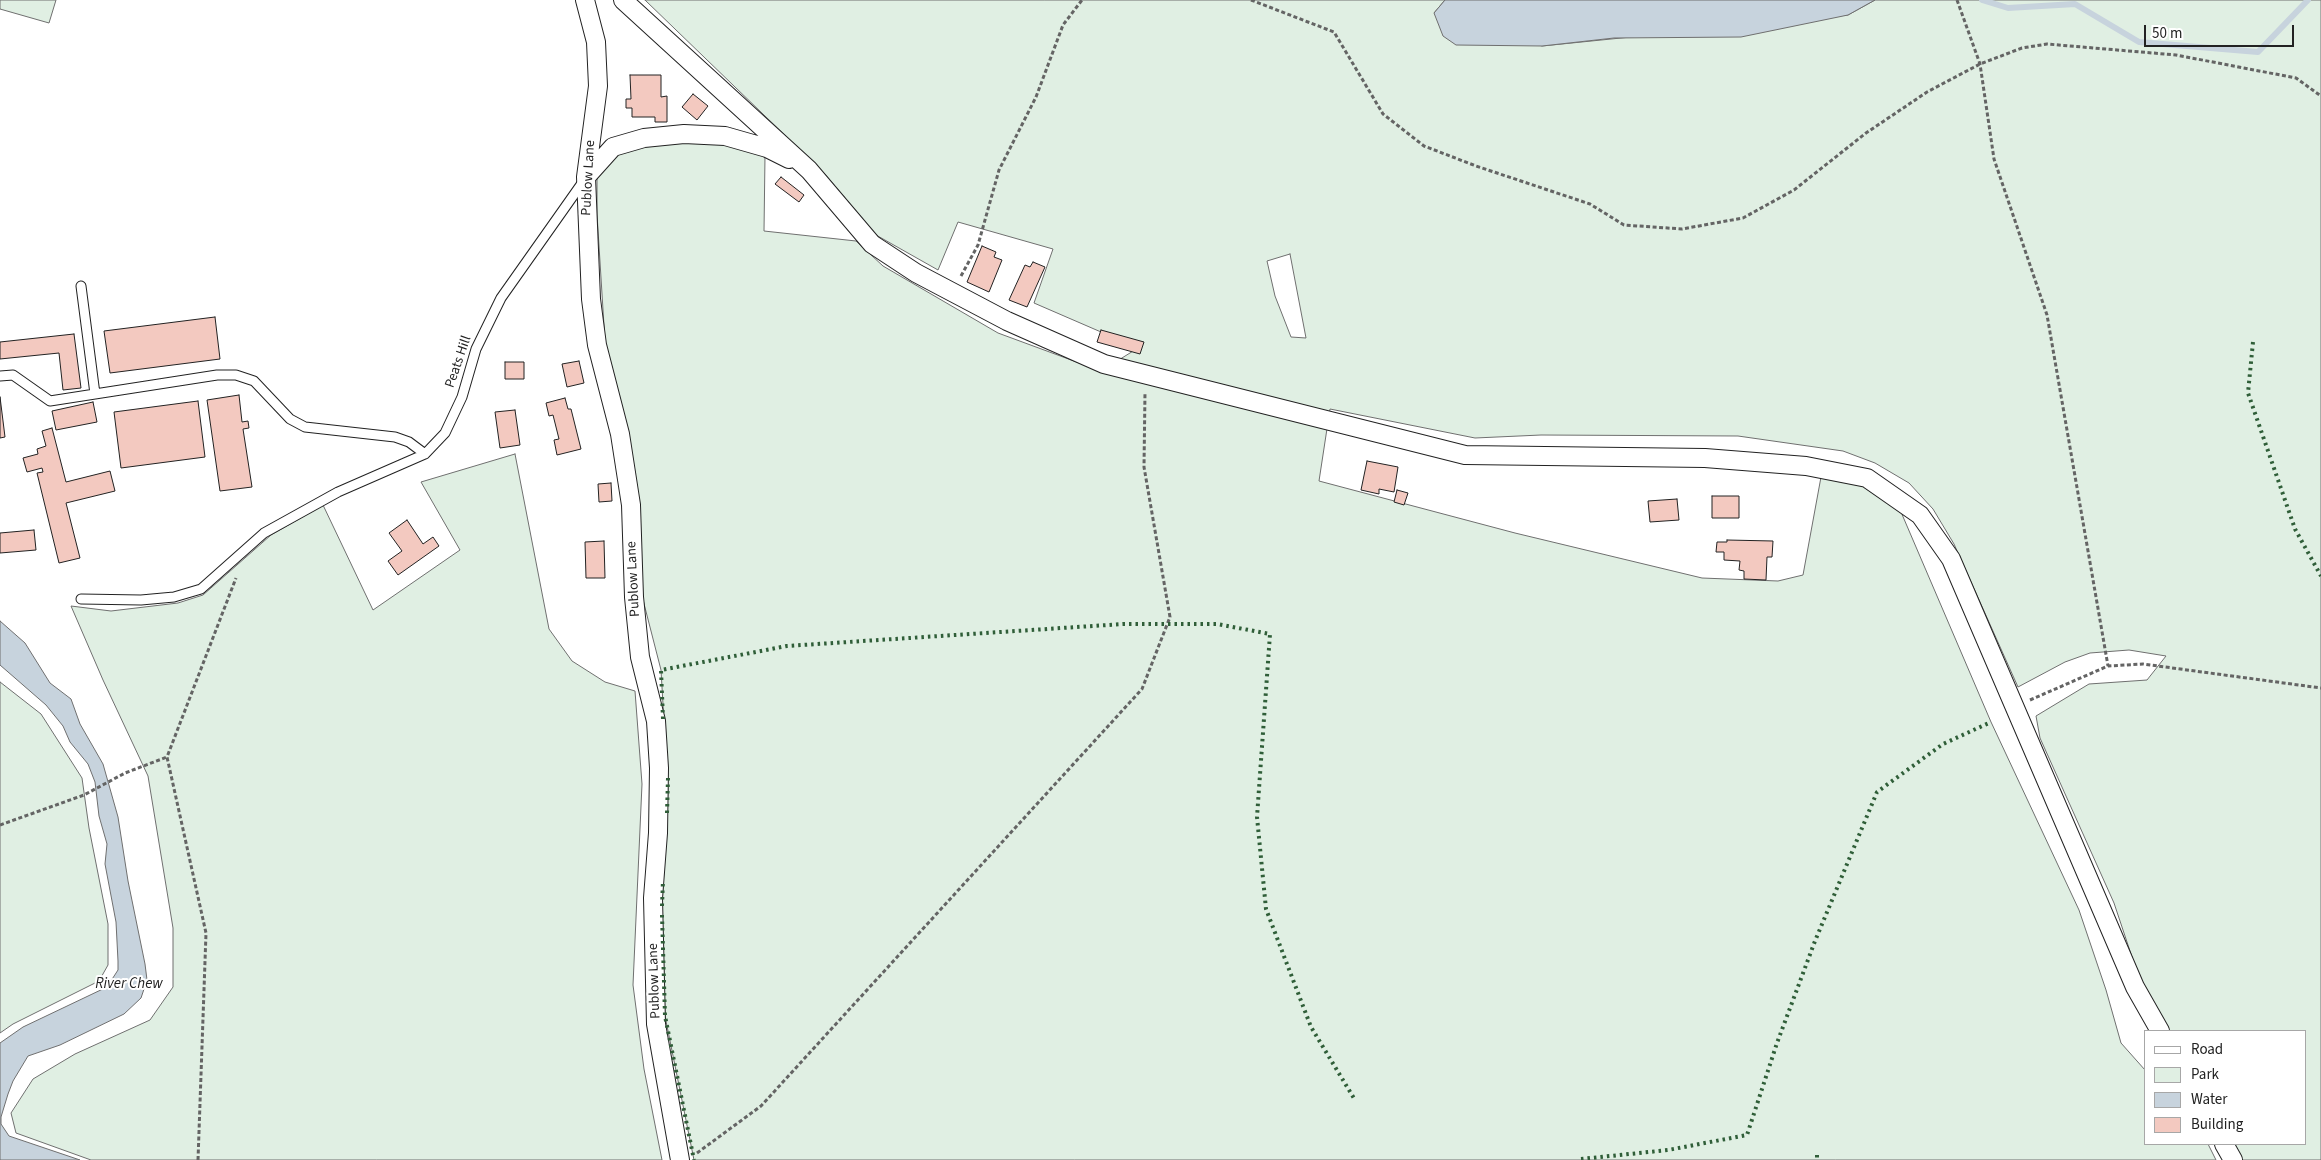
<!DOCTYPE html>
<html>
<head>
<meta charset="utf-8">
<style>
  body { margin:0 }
  #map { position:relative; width:2321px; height:1160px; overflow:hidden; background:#fff; font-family:"Source Sans 3",sans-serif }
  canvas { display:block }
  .legend { position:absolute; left:2144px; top:1030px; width:162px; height:115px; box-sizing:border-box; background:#fff; border:1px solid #a7a7a7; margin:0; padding:6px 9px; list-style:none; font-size:15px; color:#222 }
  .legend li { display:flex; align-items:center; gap:10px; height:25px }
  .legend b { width:25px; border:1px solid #a7a7a7 }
  .scale { position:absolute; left:2144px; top:25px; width:150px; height:22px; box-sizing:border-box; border:2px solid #222; border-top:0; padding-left:6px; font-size:15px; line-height:18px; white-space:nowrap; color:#222; -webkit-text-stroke:4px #fff; paint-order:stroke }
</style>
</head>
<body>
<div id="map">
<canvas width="2321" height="1160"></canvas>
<ul class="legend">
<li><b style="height:6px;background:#fff"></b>Road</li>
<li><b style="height:14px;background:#e0efe3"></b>Park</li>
<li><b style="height:14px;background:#c7d3dd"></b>Water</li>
<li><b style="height:14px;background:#f3c9c0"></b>Building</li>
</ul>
<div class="scale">50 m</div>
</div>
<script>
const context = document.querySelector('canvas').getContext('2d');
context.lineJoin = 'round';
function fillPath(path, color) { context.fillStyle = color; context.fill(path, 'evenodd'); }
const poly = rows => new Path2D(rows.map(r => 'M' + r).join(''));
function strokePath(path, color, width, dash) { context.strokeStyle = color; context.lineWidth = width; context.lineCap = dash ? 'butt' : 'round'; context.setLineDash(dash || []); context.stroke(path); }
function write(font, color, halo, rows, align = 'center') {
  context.font = font + ' "Source Sans 3",sans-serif'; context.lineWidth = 4; context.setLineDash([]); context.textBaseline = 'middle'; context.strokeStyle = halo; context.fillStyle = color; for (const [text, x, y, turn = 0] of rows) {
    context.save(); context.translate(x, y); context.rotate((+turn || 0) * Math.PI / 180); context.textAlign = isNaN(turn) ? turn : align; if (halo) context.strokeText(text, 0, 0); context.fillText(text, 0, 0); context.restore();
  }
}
const green = poly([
  [0,0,56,0,49,23,0,9,0,0],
  [645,0,1445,0,1434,13,1542,46,1848,15,1875,0,2321,0,2321,1160,2240,1160,2231,1144,2305,1144,2305,1031,2167,1031,2142,987,2114,903,2040,738,2036,716,2089,684,2147,680,2166,656,2129,650,2090,653,2065,662,2018,687,1954,544,1933,509,1909,483,1875,463,1843,451,1738,436,1541,435,1475,438,1330,409,1319,481,1515,533,1702,578,1778,581,1803,575,1821,477,1862,486,1901,512,1991,722,2079,910,2106,990,2121,1043,2145,1070,2145,1144,2208,1144,2216,1160,694,1160,665,1016,662,907,668,791,661,670,641,592,605,342,597,214,597,178,616,154,658,142,704,139,765,156,764,231,856,241,883,266,998,333,1101,371,1138,348,1034,303,1053,249,958,222,938,270,876,235,824,173,645,0],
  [1290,254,1306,338,1291,337,1275,296,1267,261,1290,254],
  [515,454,549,629,572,661,605,682,635,691,642,784,633,985,644,1069,662,1160,91,1160,16,1133,11,1113,33,1079,75,1054,150,1020,173,987,173,928,148,776,103,680,71,606,111,611,178,603,203,595,271,535,323,505,373,610,460,550,421,482,515,454],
  [0,682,41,714,82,778,89,828,108,924,108,965,99,981,13,1024,0,1033,0,682]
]);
fillPath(green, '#e0efe3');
strokePath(green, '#6f6f6f', 1);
const water = poly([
  [1445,0,1875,0,1848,15,1741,37,1614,38,1542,46,1456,45,1443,36,1434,13,1445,0],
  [0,621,25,643,50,683,71,699,80,724,103,764,118,817,128,881,145,964,147,980,141,998,124,1014,60,1045,28,1056,13,1081,8,1094,1,1117,1,1124,9,1136,80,1160,0,1160,0,1043,23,1027,107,987,118,970,118,961,116,922,105,864,107,844,99,816,95,782,88,764,70,742,63,726,46,705,0,665,0,621]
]);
fillPath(water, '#c7d3dd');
strokePath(water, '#6f6f6f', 1);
strokePath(poly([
  [1982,0,2008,8,2075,4,2139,42,2258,52,2308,0]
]), '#c7d3dd', 6);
const building = poly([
  [630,75,661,75,661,97,667,96,667,122,655,122,655,117,632,117,632,108,626,108,626,99,631,99,630,75],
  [693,94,708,106,697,120,682,107,693,94],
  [781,177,804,195,799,202,775,184,781,177],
  [982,246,996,252,994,257,1002,260,989,292,967,282,982,246],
  [1033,262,1045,267,1027,307,1009,300,1025,265,1030,267,1033,262],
  [215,317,220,359,110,373,104,331,215,317],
  [1101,330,1144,342,1140,354,1097,342,1101,330],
  [74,334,81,388,63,390,59,353,0,359,0,342,74,334],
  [579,361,584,383,567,387,562,364,579,361],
  [505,362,524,362,524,379,505,379,505,362],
  [239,395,242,422,248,421,249,428,243,429,252,487,220,491,207,400,239,395],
  [0,397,5,437,0,438,0,397],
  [565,398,568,409,571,409,581,449,557,455,554,440,559,439,553,415,549,416,546,403,565,398],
  [198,401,205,457,121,468,114,412,198,401],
  [93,402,97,422,56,430,52,411,93,402],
  [515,410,520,445,500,448,495,412,515,410],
  [52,428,66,482,110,471,115,491,66,503,80,558,59,563,37,473,43,472,42,468,27,472,23,458,38,454,37,449,46,446,42,431,52,428],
  [1367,461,1398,467,1394,492,1379,489,1379,494,1361,490,1367,461],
  [611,483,612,501,599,502,598,484,611,483],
  [1397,490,1408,493,1404,505,1394,502,1397,490],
  [1712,496,1739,496,1739,518,1712,518,1712,496],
  [1677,499,1679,520,1650,522,1648,501,1677,499],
  [407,520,423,544,433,537,439,546,398,575,388,561,402,551,389,533,407,520],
  [34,530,36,550,0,553,0,533,34,530],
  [1727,540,1773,541,1772,557,1767,557,1766,580,1744,579,1744,571,1739,570,1740,561,1724,560,1724,552,1716,552,1717,542,1727,542,1727,540],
  [604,541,605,578,586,578,585,542,604,541]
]);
fillPath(building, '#f3c9c0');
strokePath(building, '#222', 1);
const lane = poly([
  [81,286,95,394],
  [0,376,13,375,50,401,217,375,236,375,254,381,290,419,305,427,395,437,409,442,425,454],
  [81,599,141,600,174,597,201,589,264,533,338,492,425,454,445,433,462,397,476,349,501,298,585,179]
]);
const street = poly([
  [585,0,596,42,598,86,586,177,591,299,597,345,620,434,631,505,634,597,640,657,656,721,659,768,658,833,653,898,656,1024,680,1160],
  [623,0,809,170,872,244,916,273,1007,321,1104,364,1465,455,1705,458,1806,466,1867,478,1920,515,1951,559,2135,987,2160,1031],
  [586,177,613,147,644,138,684,134,725,136,767,148,789,159],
  [2224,1144,2233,1160]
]);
strokePath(lane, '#222', 11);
strokePath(street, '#222', 20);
strokePath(poly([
  [1251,0,1334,32,1383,114,1424,146,1476,166,1590,204,1624,225,1682,229,1743,218,1794,190,1866,133,1927,92,1980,64,2022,48,2047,44,2176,55,2296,78,2321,96],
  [1957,0,1980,64,1994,159,2047,315,2108,666],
  [961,276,978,245,999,170,1036,97,1063,25,1082,0],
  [2030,700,2108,666,2143,664,2321,688],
  [0,825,84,795,125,773,167,757],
  [697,1153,761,1106,1142,689,1170,617,1144,467,1145,392],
  [198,1160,206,933,167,757,236,578]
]), '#646464', 3, [4, 2.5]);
strokePath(lane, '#fff', 9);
strokePath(street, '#fff', 18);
strokePath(poly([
  [2253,342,2248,393,2295,529,2321,576],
  [663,719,661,670,787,646,1123,624,1217,624,1270,634,1257,817,1266,909,1311,1027,1355,1100],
  [667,813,668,778],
  [662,906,663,880],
  [662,915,665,1016,694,1160],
  [1817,1155,1817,1160],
  [1581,1159,1668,1150,1747,1135,1777,1043,1815,941,1877,792,1943,744,1991,722]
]), '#2f5e38', 4, [2.5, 4]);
write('14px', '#222', '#fff', [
  ["Publow Lane",589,178,-87],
  ["Peats Hill",459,362,-71],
  ["Publow Lane",634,579,-93],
  ["Publow Lane",655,981,-92]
]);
write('italic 15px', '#222', '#fff', [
  ["River Chew",129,985]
]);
</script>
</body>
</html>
